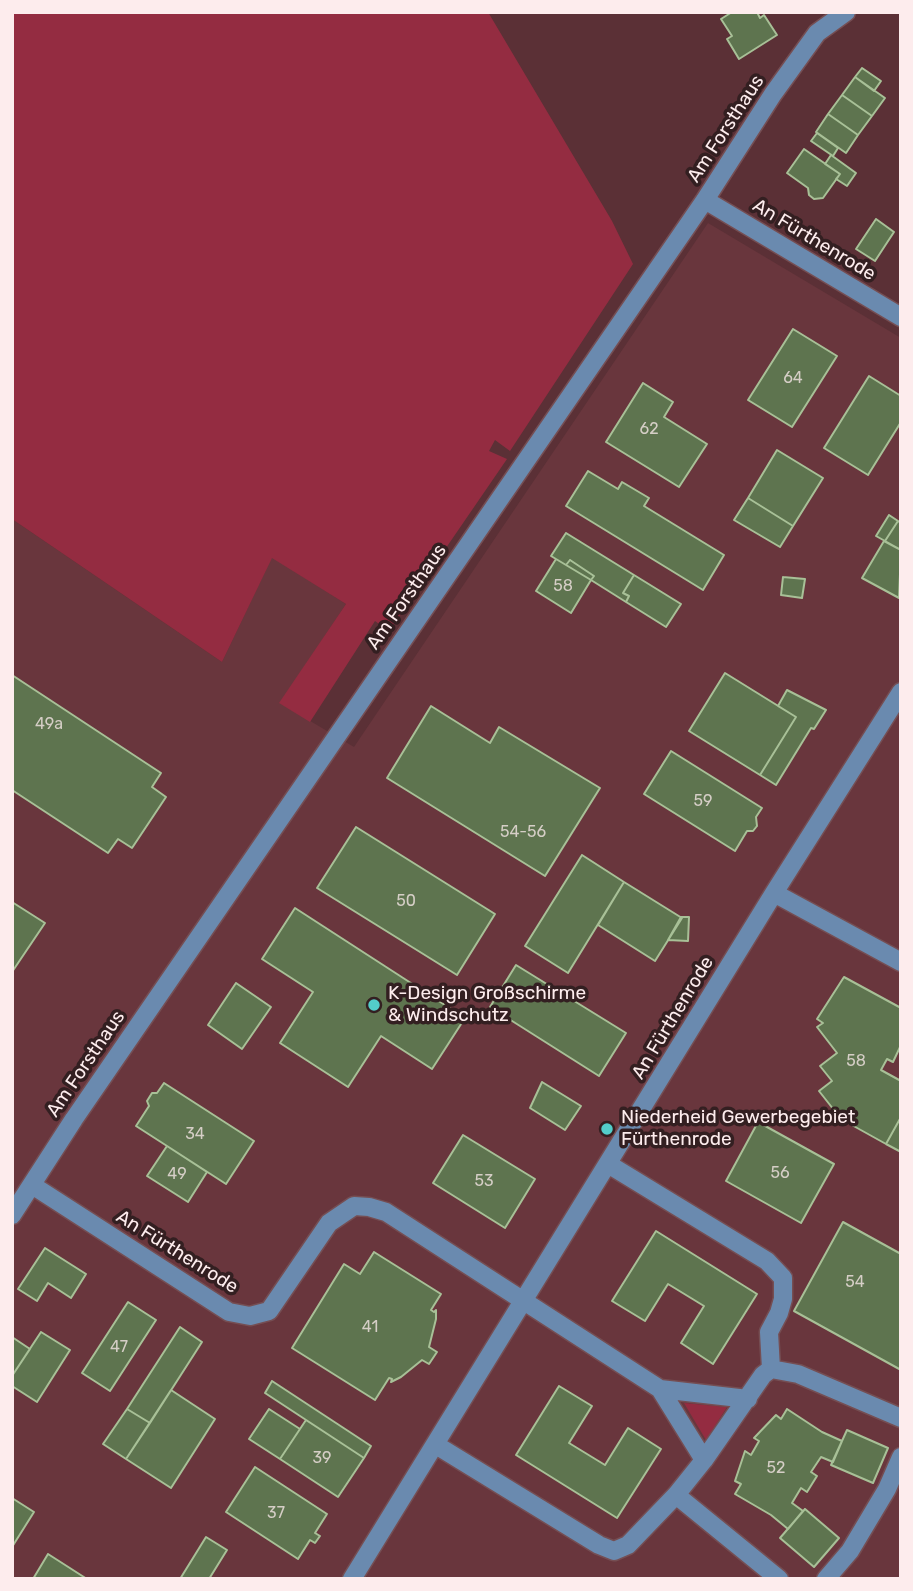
<!DOCTYPE html>
<html>
<head>
<meta charset="utf-8">
<style>
  body { margin:0 }
  #map { position:relative; width:913px; height:1591px; overflow:hidden; background:#5b3036; font-family:Rubik,sans-serif }
  canvas { display:block }
  .frame { position:absolute; inset:0; border:14px solid #fdeced; pointer-events:none }
</style>
</head>
<body>
<div id="map">
<canvas width="913" height="1591"></canvas>
<div class="frame"></div>
</div>
<script>
const context = document.querySelector('canvas').getContext('2d');
context.lineJoin = 'round';
function fillPath(path, color) { context.fillStyle = color; context.fill(path, 'evenodd'); }
const poly = rows => new Path2D(rows.map(r => 'M' + r).join(''));
function strokePath(path, color, width, dash) { context.strokeStyle = color; context.lineWidth = width; context.lineCap = dash ? 'butt' : 'round'; context.setLineDash(dash || []); context.stroke(path); }
function write(font, color, halo, rows, align = 'center') {
  context.font = font + ' Rubik,sans-serif'; context.lineWidth = 7; context.setLineDash([]); context.textBaseline = 'middle'; context.strokeStyle = halo; context.fillStyle = color; for (const [text, x, y, turn = 0] of rows) {
    context.save(); context.translate(x, y); context.rotate((+turn || 0) * Math.PI / 180); context.textAlign = isNaN(turn) ? turn : align; if (halo) context.strokeText(text, 0, 0); context.fillText(text, 0, 0); context.restore();
  }
}
fillPath(poly([
  [708,223,901,338,901,1579,12,1579,12,519,222,662,272,557,346,604,280,703,354,747]
]), '#69363d');
fillPath(poly([
  [12,12,488,12,612,221,633,264,510,451,495,440,489,451,507,459,389,631,375,621,310,722,279,703,346,604,272,558,222,662,12,519],
  [684,1403,727,1407,706,1440]
]), '#942c41');
const building = poly([
  [732,12,757,12,760,18,764,15,777,35,739,59,727,39,732,36,721,19,732,12],
  [862,68,881,81,874,91,855,77,862,68],
  [855,77,885,98,872,116,842,95,855,77],
  [842,95,872,116,858,135,828,114,842,95],
  [828,114,858,135,846,153,816,132,828,114],
  [817,133,838,148,833,156,811,141,817,133],
  [804,149,840,174,823,198,814,199,809,195,808,188,787,173,804,149],
  [831,155,856,173,847,186,836,179,840,174,825,164,831,155],
  [876,219,894,232,875,261,856,249,876,219],
  [793,329,837,356,792,427,748,400,793,329],
  [869,376,901,396,901,422,868,475,824,448,869,376],
  [643,383,673,402,664,417,707,444,679,487,606,442,643,383],
  [777,450,823,478,793,526,748,498,777,450],
  [588,471,618,489,622,482,649,498,644,506,724,555,703,590,566,506,588,471],
  [748,498,793,526,780,547,734,520,748,498],
  [889,515,898,521,885,541,876,536,889,515],
  [898,521,901,523,901,550,885,541,898,521],
  [566,533,634,575,623,593,629,596,626,602,591,580,594,576,570,560,566,565,551,556,566,533],
  [884,541,901,550,899,598,862,578,884,541],
  [556,559,591,580,571,613,536,591,556,559],
  [570,560,594,576,591,580,566,565,570,560],
  [634,575,681,604,666,627,626,602,629,596,623,593,634,575],
  [783,577,805,579,802,598,781,595,783,577],
  [725,673,796,717,760,775,689,731,725,673],
  [12,675,161,773,152,787,166,797,132,848,118,839,108,853,12,790,12,675],
  [787,690,826,710,814,729,811,728,776,785,760,775,796,717,778,706,787,690],
  [431,706,490,743,499,727,600,788,545,876,387,778,431,706],
  [671,751,762,808,756,817,757,826,753,831,747,831,735,851,644,794,671,751],
  [356,827,495,914,457,975,317,888,356,827],
  [582,855,624,882,568,973,525,946,582,855],
  [624,882,682,918,655,961,598,925,624,882],
  [12,902,45,923,12,972,12,902],
  [295,908,465,1018,432,1069,381,1036,348,1087,280,1043,313,992,262,959,295,908],
  [681,917,689,917,688,941,668,940,681,917],
  [516,965,626,1033,599,1076,490,1007,516,965],
  [844,977,901,1008,901,1045,893,1062,887,1059,881,1070,901,1081,901,1117,886,1144,841,1119,819,1091,832,1081,820,1066,837,1053,817,1027,823,1023,817,1019,844,977],
  [236,983,271,1007,242,1049,208,1025,236,983],
  [542,1082,581,1106,565,1130,530,1108,542,1082],
  [164,1083,254,1141,226,1184,136,1126,149,1106,147,1101,152,1093,157,1093,164,1083],
  [901,1117,901,1152,886,1144,901,1117],
  [758,1122,834,1164,801,1223,726,1181,758,1122],
  [463,1135,535,1179,505,1228,433,1183,463,1135],
  [167,1146,207,1172,188,1202,147,1176,167,1146],
  [843,1222,901,1254,901,1370,794,1311,843,1222],
  [656,1231,757,1294,713,1364,681,1343,704,1306,668,1284,645,1321,612,1301,656,1231],
  [45,1248,86,1274,71,1298,48,1283,37,1301,18,1289,45,1248],
  [374,1252,441,1294,431,1310,434,1312,436,1310,436,1319,429,1347,437,1352,429,1364,422,1360,401,1377,391,1382,392,1379,389,1378,375,1400,292,1348,344,1264,360,1274,374,1252],
  [128,1302,156,1320,110,1391,82,1373,128,1302],
  [180,1327,202,1342,150,1423,127,1409,180,1327],
  [41,1332,70,1350,37,1402,12,1386,12,1376,41,1332],
  [12,1337,30,1349,12,1376,12,1337],
  [272,1381,371,1446,364,1458,265,1393,272,1381],
  [559,1386,592,1406,569,1443,605,1465,628,1428,661,1449,617,1518,516,1455,559,1386],
  [171,1390,215,1419,171,1488,126,1459,171,1390],
  [127,1409,150,1423,126,1459,103,1444,127,1409],
  [269,1409,300,1429,280,1459,249,1439,269,1409],
  [787,1409,822,1432,842,1441,833,1462,821,1457,811,1472,817,1476,807,1492,801,1488,792,1503,803,1511,788,1529,771,1515,735,1494,741,1484,735,1481,745,1451,751,1455,759,1441,754,1438,776,1415,781,1419,787,1409],
  [306,1420,364,1458,338,1497,280,1459,306,1420],
  [847,1430,888,1448,873,1483,831,1465,847,1430],
  [255,1467,327,1514,315,1533,320,1536,315,1543,310,1540,298,1559,226,1512,255,1467],
  [12,1498,34,1512,12,1547,12,1498],
  [805,1509,839,1538,814,1567,780,1538,805,1509],
  [206,1537,227,1550,209,1579,180,1579,206,1537],
  [48,1554,87,1579,33,1579,48,1554]
]);
fillPath(building, '#5e744f');
strokePath(building, '#a8c097', 2);
const minor = poly([
  [705,200,901,317],
  [774,893,901,962],
  [32,1185,229,1312,250,1316,269,1311,329,1223,354,1206,369,1207,386,1212,660,1389,748,1399],
  [12,1215,74,1119,705,200,773,94,817,33,846,12],
  [771,1369,798,1374,901,1418],
  [660,1389,704,1460],
  [436,1445,599,1545,614,1551,628,1545,676,1495,704,1460,763,1375,771,1369,769,1332,779,1313,783,1299,783,1278,767,1261,608,1164],
  [676,1495,779,1579],
  [352,1579,774,893,901,692],
  [826,1579,850,1551,887,1489,901,1457]
]);
strokePath(minor, '#754e53', 21);
strokePath(minor, '#6a8aaf', 18);
for (const [x, y, r, color] of [
  [374,1005,7,"#53cdca"],
  [607,1129,7,"#53cdca"]
]) { const dot = new Path2D(); dot.arc(x, y, r, 0, 2 * Math.PI); context.fillStyle = color; context.fill(dot); strokePath(dot, '#331f21', 2.5); }
write('16px', '#d5cec6', null, [
  ["64",793,378],
  ["62",649,429],
  ["58",563,586],
  ["49a",49,724],
  ["59",703,801],
  ["54-56",523,832],
  ["50",406,901],
  ["58",856,1061],
  ["34",195,1134],
  ["56",780,1173],
  ["49",177,1174],
  ["53",484,1181],
  ["54",855,1282],
  ["41",370,1327],
  ["47",119,1347],
  ["39",322,1458],
  ["52",776,1468],
  ["37",276,1513]
]);
write('19px', '#fdeced', '#331f21', [
  ["Am Forsthaus",726,129,-57],
  ["An Fürthenrode",814,240,31],
  ["Am Forsthaus",407,597,-55],
  ["An Fürthenrode",673,1018,-59],
  ["Am Forsthaus",86,1064,-56],
  ["An Fürthenrode",177,1252,32]
]);
write('19px', '#fdeced', '#331f21', [
  ["K-Design Großschirme",388,994],
  ["& Windschutz",388,1016],
  ["Niederheid Gewerbegebiet",621,1118],
  ["Fürthenrode",621,1140]
], 'left');
</script>
</body>
</html>
